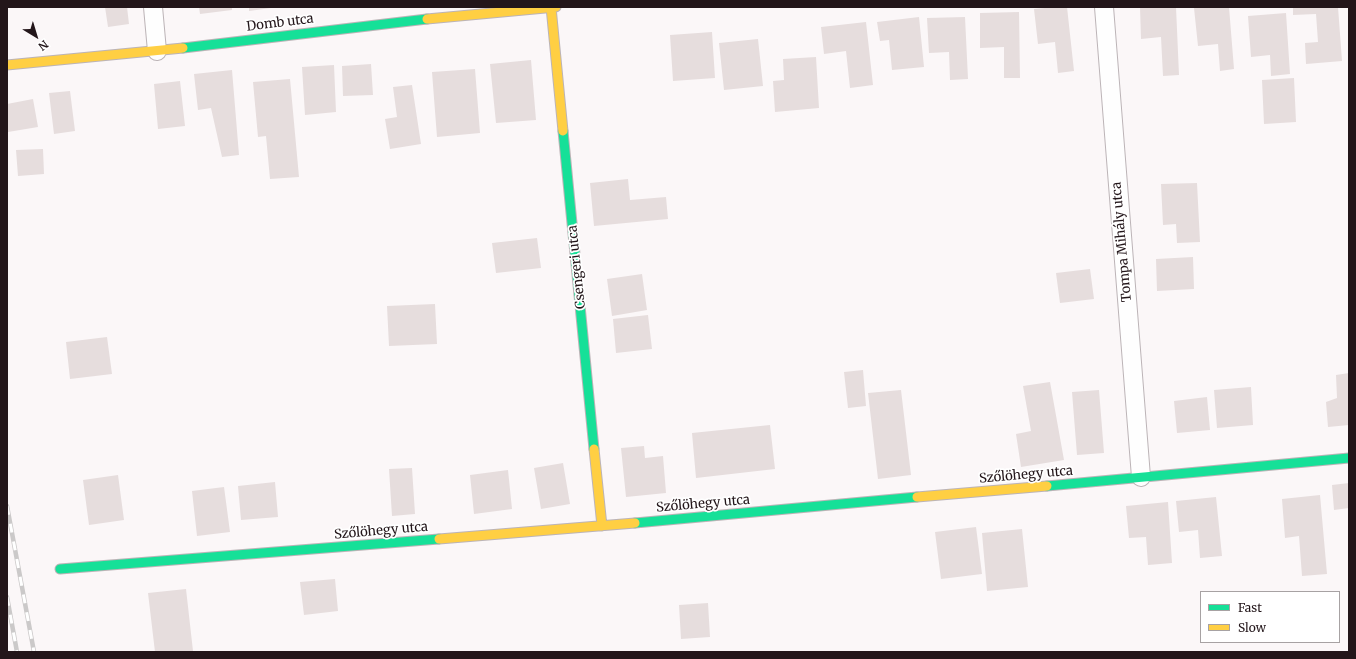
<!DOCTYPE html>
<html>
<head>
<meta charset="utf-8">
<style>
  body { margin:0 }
  #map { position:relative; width:1356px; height:659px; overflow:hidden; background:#fbf7f8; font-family:Merriweather,serif }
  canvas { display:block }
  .frame { position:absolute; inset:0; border:8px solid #23161a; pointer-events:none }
  .legend { position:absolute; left:1200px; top:591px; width:140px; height:52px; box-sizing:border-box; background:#fff; border:1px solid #a7a2a3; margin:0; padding:5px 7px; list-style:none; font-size:12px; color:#23161a }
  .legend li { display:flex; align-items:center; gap:8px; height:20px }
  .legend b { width:20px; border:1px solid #a7a2a3 }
  .north { position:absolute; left:16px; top:16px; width:40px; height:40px; -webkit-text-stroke:3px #fff; paint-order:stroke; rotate:142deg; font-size:11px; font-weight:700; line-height:16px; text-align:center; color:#23161a }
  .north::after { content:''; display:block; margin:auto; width:14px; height:18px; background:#23161a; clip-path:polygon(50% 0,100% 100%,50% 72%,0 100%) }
</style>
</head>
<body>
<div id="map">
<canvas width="1356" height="659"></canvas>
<div class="frame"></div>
<ul class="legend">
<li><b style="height:5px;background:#16e098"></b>Fast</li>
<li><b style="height:5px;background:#ffcf43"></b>Slow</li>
</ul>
<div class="north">N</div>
</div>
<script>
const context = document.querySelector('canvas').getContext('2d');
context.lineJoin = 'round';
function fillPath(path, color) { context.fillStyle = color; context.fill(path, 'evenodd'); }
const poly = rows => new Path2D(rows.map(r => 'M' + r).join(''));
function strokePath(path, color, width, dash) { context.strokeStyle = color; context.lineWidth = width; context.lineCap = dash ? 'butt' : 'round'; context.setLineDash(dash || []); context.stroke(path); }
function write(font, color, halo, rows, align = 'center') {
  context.font = font + ' Merriweather,serif'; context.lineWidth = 3.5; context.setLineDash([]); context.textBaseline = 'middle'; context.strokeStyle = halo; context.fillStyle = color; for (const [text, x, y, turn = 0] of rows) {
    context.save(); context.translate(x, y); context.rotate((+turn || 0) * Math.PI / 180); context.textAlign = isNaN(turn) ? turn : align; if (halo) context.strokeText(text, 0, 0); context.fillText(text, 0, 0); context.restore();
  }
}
fillPath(poly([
  [105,7,127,7,129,24,108,27],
  [199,7,232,7,232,10,200,14],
  [249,7,271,7,271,8,249,11],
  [1055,7,1067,7,1074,71,1058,73,1055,42,1038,44,1034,9],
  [1140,7,1176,7,1179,75,1163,76,1161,37,1141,39],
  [1203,7,1229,7,1234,69,1220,71,1218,44,1198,46,1194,8],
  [1293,7,1338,7,1342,61,1306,64,1305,43,1318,42,1316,14,1293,15],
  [1019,12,1020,78,1004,78,1004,47,980,48,980,13],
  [1286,13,1290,74,1271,76,1270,55,1251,57,1248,16],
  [919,17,924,67,892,70,889,40,880,41,877,22],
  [965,17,968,79,950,80,949,52,929,53,927,18],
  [866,22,873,85,850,88,846,51,824,54,821,27],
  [712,32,715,78,673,81,670,35],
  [758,39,763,86,724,90,719,43],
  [816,57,819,108,775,112,773,81,784,80,783,59],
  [531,60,536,120,496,123,490,64],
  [371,64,373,95,343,96,342,66],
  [334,65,336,112,305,115,302,67],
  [475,69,480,133,437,137,432,72],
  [232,70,239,155,222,157,211,108,198,110,194,74],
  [1294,78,1296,122,1264,124,1262,80],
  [290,79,299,177,270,179,266,136,258,137,253,82],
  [180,81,185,126,158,129,154,84],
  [412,85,421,144,390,149,385,119,397,117,393,87],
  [70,91,75,131,54,134,49,93],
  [33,99,38,127,8,132,7,104],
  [43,149,44,174,18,176,16,150],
  [628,179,630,200,666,197,668,219,594,226,590,183],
  [1197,183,1200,242,1177,243,1176,224,1163,225,1161,184],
  [537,238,541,268,496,273,492,243],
  [1193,257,1194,289,1157,291,1156,259],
  [1090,269,1094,299,1060,303,1056,273],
  [642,274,647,310,612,316,607,279],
  [435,304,437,344,389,346,387,306],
  [648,315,652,349,616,353,613,319],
  [107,337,112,374,70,379,66,342],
  [863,370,866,406,848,408,844,372],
  [1349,373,1349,425,1328,427,1326,402,1337,398,1336,375],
  [1050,382,1064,460,1021,467,1016,434,1031,431,1023,386],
  [1251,387,1253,425,1217,428,1214,390],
  [901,390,911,475,878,479,868,393],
  [1099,390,1104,453,1077,455,1072,392],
  [1207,397,1210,430,1177,433,1174,401],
  [770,425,775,469,696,478,692,433],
  [644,446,645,458,663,456,666,493,626,497,621,448],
  [563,463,570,504,541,509,534,468],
  [412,468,415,514,392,516,389,469],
  [508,470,512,509,474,514,470,475],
  [118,475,124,520,89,525,83,480],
  [275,482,278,517,241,520,238,486],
  [1349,483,1349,508,1334,510,1332,485],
  [224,487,230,532,197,536,192,491],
  [1320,495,1327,574,1302,576,1299,536,1285,538,1282,499],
  [1216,497,1222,556,1200,558,1198,530,1179,532,1176,501],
  [1168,502,1172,563,1148,565,1146,537,1129,538,1126,506],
  [976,527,982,574,941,579,935,532],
  [1022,529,1028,587,987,591,982,533],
  [335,579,338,611,304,615,300,582],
  [186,589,193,651,155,652,148,593],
  [708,603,710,637,681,639,679,605]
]), '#e6dddd');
const street = poly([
  [153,7,157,51],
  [1104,7,1141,477]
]);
const fast = poly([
  [183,48,427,19],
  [563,131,594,449],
  [1047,486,1349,458],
  [635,523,917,497],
  [60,569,439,539]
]);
const slow = poly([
  [551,7,563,131],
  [427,19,556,7],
  [7,65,183,48],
  [594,449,602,526],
  [917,497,1047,486],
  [439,539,635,523]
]);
strokePath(street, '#bcb4b7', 20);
strokePath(fast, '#bcb4b7', 11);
strokePath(slow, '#bcb4b7', 11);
strokePath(street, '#fefefe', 18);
strokePath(fast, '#16e098', 9);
strokePath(slow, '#ffcf43', 9);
const rail = poly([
  [7,506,34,652],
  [7,597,17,652]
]);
strokePath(rail, '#cbc9c9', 4.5);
strokePath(rail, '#fff', 3, [9]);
write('13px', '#23161a', '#fff', [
  ["Domb utca",280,23,-7],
  ["Tompa Mihály utca",1122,242,-95],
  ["Csengeri utca",577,267,-96],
  ["Szőlöhegy utca",1026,475,-5],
  ["Szőlöhegy utca",703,504,-5],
  ["Szőlöhegy utca",381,531,-5]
]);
</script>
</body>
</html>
